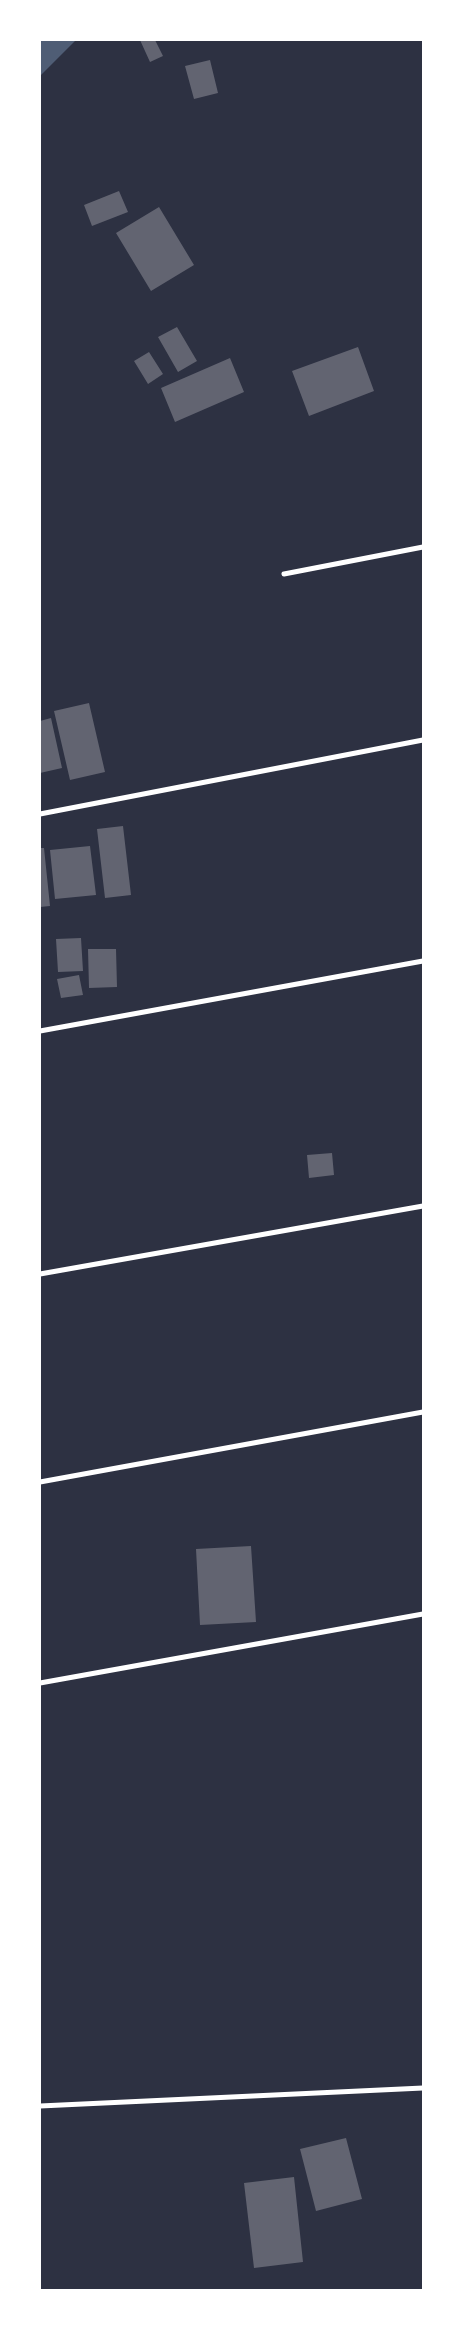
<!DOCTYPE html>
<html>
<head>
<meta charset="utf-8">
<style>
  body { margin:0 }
  #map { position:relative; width:463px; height:2330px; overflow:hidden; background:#2d3142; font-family:Jost,sans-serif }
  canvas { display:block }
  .frame { position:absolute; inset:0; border:41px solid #fff; pointer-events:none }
</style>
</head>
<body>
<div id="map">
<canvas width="463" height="2330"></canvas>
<div class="frame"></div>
</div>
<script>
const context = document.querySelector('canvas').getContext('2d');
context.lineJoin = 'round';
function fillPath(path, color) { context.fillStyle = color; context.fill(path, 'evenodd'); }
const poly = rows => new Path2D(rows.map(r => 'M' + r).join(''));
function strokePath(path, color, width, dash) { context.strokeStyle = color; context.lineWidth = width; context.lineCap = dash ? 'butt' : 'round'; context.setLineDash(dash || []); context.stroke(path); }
fillPath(poly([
  [40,40,76,40,40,76]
]), '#4f5d75');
fillPath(poly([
  [140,40,155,40,163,56,150,62],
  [210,60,218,93,194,99,185,66],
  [119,191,128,212,92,226,84,205],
  [159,207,194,265,151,291,116,233],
  [177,327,197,361,178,372,158,337],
  [358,347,374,391,309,416,292,371],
  [149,352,163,374,148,384,134,361],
  [230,358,244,392,175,422,161,388],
  [89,703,105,772,70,780,54,711],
  [51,718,62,768,40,773,40,721],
  [123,826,131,895,105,898,97,829],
  [90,846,96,895,55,899,50,850],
  [40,848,44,848,50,906,40,907],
  [81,938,83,971,58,972,56,939],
  [88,949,116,949,117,987,89,988],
  [79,975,83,995,61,998,57,979],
  [332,1153,334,1175,309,1178,307,1155],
  [251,1546,256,1622,200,1625,196,1549],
  [346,2138,362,2199,316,2211,300,2149],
  [294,2177,303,2262,254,2268,244,2183]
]), '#626471');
strokePath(poly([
  [284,574,423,547],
  [40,814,423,740],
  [40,1031,423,961],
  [40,1274,423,1206],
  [40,1482,423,1412],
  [40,1683,423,1614],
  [40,2106,423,2088]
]), '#fff', 5);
</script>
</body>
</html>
